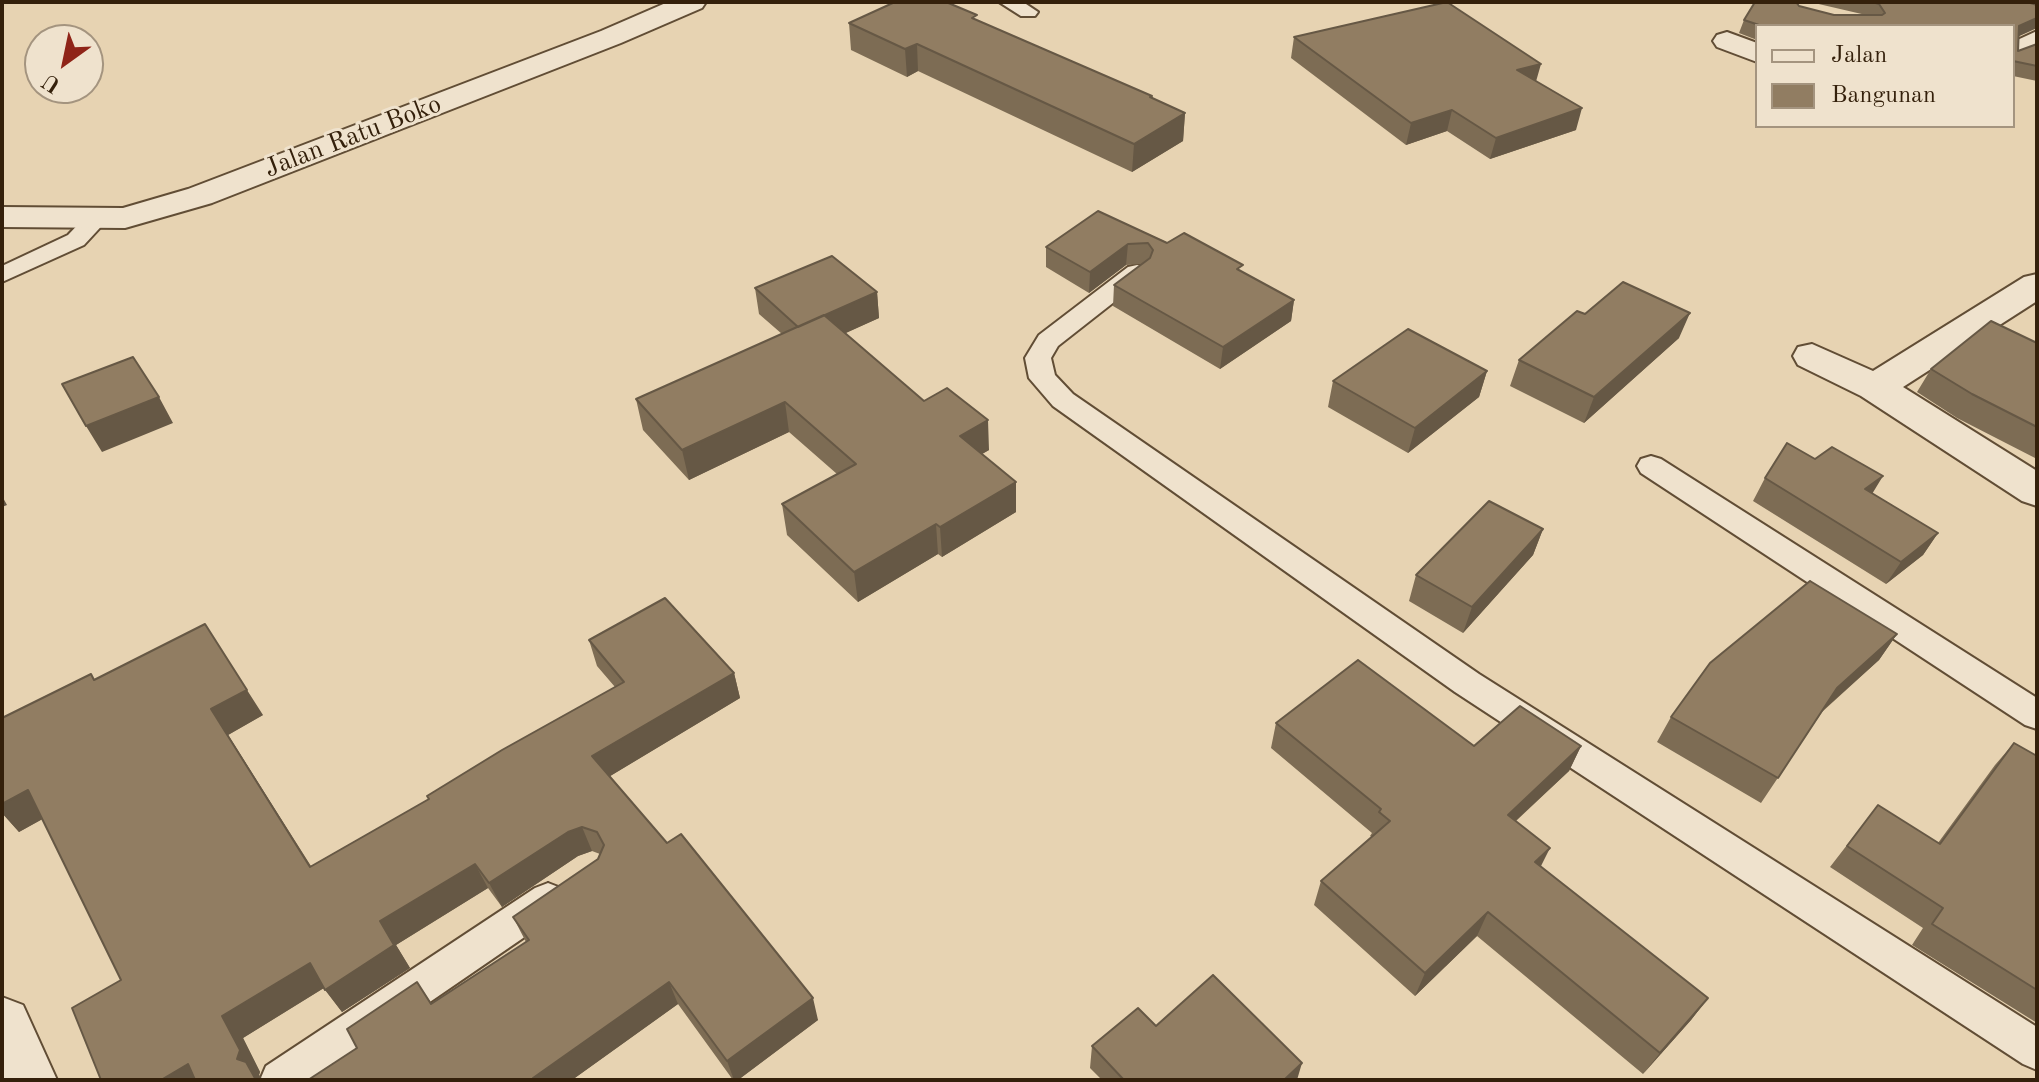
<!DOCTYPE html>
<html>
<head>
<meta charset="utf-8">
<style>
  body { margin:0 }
  #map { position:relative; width:2039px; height:1082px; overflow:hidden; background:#e7d3b2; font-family:"Old Standard TT",serif }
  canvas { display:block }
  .frame { position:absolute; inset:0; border:4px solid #34200b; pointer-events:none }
  .legend { position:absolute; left:1755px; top:24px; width:260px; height:104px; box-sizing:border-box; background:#efe2cd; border:2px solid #a4947f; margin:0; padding:10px 14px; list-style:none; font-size:24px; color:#34200b }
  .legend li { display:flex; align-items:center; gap:16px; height:40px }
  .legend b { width:40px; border:2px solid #a4947f }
  .north { position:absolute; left:24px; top:24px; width:80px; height:80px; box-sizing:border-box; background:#efe2cd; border:2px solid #a4947f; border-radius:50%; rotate:213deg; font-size:22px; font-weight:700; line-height:32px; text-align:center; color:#34200b }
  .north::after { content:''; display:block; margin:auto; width:28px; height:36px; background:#8f2418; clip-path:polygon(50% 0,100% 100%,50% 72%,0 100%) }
</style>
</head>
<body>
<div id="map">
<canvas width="2039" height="1082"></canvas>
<div class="frame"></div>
<ul class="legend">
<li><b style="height:10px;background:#efe2cd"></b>Jalan</li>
<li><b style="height:22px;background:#917d62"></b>Bangunan</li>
</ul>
<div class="north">U</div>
</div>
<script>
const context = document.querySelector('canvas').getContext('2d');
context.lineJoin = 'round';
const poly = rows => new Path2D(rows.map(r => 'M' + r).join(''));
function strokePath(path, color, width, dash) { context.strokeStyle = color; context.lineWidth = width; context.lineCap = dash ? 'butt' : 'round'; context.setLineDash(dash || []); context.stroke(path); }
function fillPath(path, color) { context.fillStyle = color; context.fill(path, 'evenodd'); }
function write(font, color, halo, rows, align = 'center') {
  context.font = font + ' "Old Standard TT",serif'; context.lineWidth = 6; context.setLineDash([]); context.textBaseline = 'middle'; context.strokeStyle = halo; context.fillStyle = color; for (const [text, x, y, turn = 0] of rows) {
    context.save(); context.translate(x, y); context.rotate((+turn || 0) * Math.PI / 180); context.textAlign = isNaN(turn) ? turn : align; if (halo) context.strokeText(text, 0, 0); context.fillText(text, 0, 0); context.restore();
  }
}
const service = poly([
  [999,2,1023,2,1038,12,1035,16,1021,16,999,2],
  [97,211,105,213,109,218,84,245,2,282,2,266,68,235,89,213,97,211],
  [1137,265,1146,267,1149,272,1146,277,1058,346,1051,358,1055,375,1073,394,1479,674,2037,1027,2037,1070,2023,1064,1455,692,1053,406,1029,378,1025,358,1039,335,1128,267,1137,265],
  [1651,456,1661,459,2037,698,2037,729,2025,725,1641,473,1637,466,1641,459,1651,456],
  [548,883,561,888,567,900,561,912,316,1080,260,1080,266,1066,535,888,548,883]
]);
const minor = poly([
  [668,2,706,2,702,8,621,43,212,203,125,228,2,227,2,207,123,208,188,189,601,31,668,2],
  [2037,31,2037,52,2013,63,2013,42,2037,31],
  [1727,32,1757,43,1757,62,1717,47,1713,41,1717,35,1727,32],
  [2037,274,2037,301,1903,387,2037,471,2037,506,2022,501,1861,396,1798,365,1793,356,1798,347,1812,344,1873,371,2024,277,2037,274],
  [2,997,23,1005,57,1080,2,1080,2,997]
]);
strokePath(service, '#614d35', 4);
strokePath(minor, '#614d35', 4);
fillPath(service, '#efe2cd');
fillPath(minor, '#efe2cd');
fillPath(poly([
  [1810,2,2027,2,2019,36,2018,51,2037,44,2037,81,2013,76,2013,26,1757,26,1757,40,1739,33,1744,20,1797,3,1799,6,1834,15,1866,15],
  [977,20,1185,113,1183,141,1132,172,918,71,907,77,851,50,849,23],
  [1294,37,1536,81,1576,130,1490,159,1447,131,1406,145,1291,58],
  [1098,211,1294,300,1291,321,1220,369,1113,306,1114,285,1142,264,1126,265,1089,293,1046,267,1046,247],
  [755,288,877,292,879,318,845,333,924,401,989,450,982,454,1016,482,1016,512,942,557,938,554,858,602,787,535,782,504,837,474,789,432,689,480,643,430,636,399,782,334,759,314],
  [1585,314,1679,338,1584,423,1510,386,1519,360],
  [2037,343,2037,459,1957,418,1917,392,1931,369],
  [1487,371,1479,397,1408,453,1328,407,1333,381],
  [1765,478,1872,493,1938,533,1923,555,1886,584,1753,501],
  [1543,529,1533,555,1463,633,1409,601,1416,575],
  [1897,634,1879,660,1822,712,1761,803,1657,742,1671,717],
  [589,640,734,673,740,698,610,776,818,1020,738,1080,733,1080,678,1004,572,1080,308,1080,357,1048,417,982,432,1004,526,942,513,917,598,859,600,854,592,851,578,856,502,907,488,888,396,945,410,968,342,1012,324,988,243,1038,260,1072,259,1075,263,1080,101,1080,121,980,42,819,19,832,2,813,2,718,95,679,263,715,228,735,311,866,429,799,615,687,597,666],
  [1276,723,1474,746,1581,746,1569,771,1516,821,1540,867,1708,998,1691,1020,1643,1074,1477,936,1415,996,1314,905,1321,881,1372,837,1370,836,1372,833,1271,748],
  [2014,743,2037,756,2037,1023,1912,945,1923,928,1830,867,1878,805,1938,843,1995,765],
  [1156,1026,1297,1080,1102,1080,1090,1068,1092,1046]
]), '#7d6c54');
fillPath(poly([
  [2037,18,2037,28,2013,39,2019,26],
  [917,44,918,71,907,77,905,49],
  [1541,64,1535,85,1517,70],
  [1582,108,1576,130,1490,159,1496,138],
  [1452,110,1447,131,1406,145,1411,123],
  [1185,113,1183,141,1132,172,1134,144],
  [1128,244,1126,265,1089,293,1090,272],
  [877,292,879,318,802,353,799,327],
  [1294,300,1291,321,1220,369,1223,347],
  [1690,313,1679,338,1584,423,1594,397],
  [1487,371,1479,397,1408,453,1415,428],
  [159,397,173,423,102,452,86,426],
  [785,402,789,432,689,480,682,450],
  [988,420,989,450,961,466,960,436],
  [1883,476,1869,499,1865,489],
  [1016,482,1016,512,942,557,940,527],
  [2,496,7,505,2,507],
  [936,524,938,554,858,602,854,572],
  [1543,529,1533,555,1463,633,1472,607],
  [1938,533,1923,555,1886,584,1901,562],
  [1897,634,1879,660,1820,713,1837,688],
  [734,673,740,698,602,781,592,756],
  [247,690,263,715,228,735,326,891,310,867,211,709],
  [1581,746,1569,771,1496,839,1508,815],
  [28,790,50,815,19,832,2,813,2,804],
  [582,827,592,851,578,856,502,907,489,883,568,832],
  [1550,848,1538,872,1535,862],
  [475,864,488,888,396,945,410,968,342,1012,325,990,380,921],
  [1488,912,1477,936,1415,996,1425,973],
  [310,963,327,986,243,1038,260,1072,259,1075,263,1080,256,1080,237,1059,222,1016],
  [669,982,678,1004,572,1080,534,1080,533,1078],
  [813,998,818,1020,738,1080,734,1080,727,1061],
  [1708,998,1691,1020,1643,1074,1660,1053],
  [1302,1063,1297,1080,1284,1080],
  [188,1064,204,1080,161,1080]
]), '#665845');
const building = poly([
  [895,2,946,2,977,15,972,18,1152,96,1150,97,1185,113,1134,144,917,44,905,49,849,23,895,2],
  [1447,2,1541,64,1517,70,1582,108,1496,138,1452,110,1411,123,1294,37,1447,2],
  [1755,2,1796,2,1799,6,1834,15,1882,15,1885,13,1879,4,1872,2,2027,2,2037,5,2037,18,2019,26,2018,51,2037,44,2037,66,2013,61,2013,26,1762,26,1744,20,1755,2],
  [1098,211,1167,243,1184,233,1243,265,1237,269,1294,300,1223,347,1114,285,1150,258,1153,250,1148,243,1128,244,1090,272,1046,247,1098,211],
  [832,256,877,292,798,327,755,288,832,256],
  [1623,282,1690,313,1594,397,1519,360,1577,311,1585,314,1623,282],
  [824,315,924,401,947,388,988,420,960,436,1016,482,940,527,936,524,854,572,782,504,856,464,785,402,682,450,636,399,824,315],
  [1991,321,2037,343,2037,427,1972,394,1931,369,1991,321],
  [1408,329,1487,371,1415,428,1333,381,1408,329],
  [133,357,159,397,86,426,62,384,133,357],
  [1787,443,1815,459,1832,447,1883,476,1865,489,1938,533,1901,562,1765,478,1787,443],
  [1489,501,1543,529,1472,607,1416,575,1489,501],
  [1810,581,1897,634,1837,688,1778,778,1671,717,1710,663,1810,581],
  [665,598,734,673,592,756,667,843,681,834,813,998,727,1061,669,982,533,1078,534,1080,308,1080,357,1048,347,1029,417,982,431,1004,529,940,513,917,598,859,604,845,597,832,582,827,568,832,489,883,475,864,380,921,394,945,325,990,310,963,222,1016,240,1050,237,1059,246,1062,256,1080,195,1080,188,1064,161,1080,101,1080,72,1008,121,980,28,790,2,804,2,718,91,674,94,680,205,624,247,690,211,709,310,867,429,799,427,796,502,750,624,682,589,640,665,598],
  [1358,660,1474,746,1520,706,1581,746,1508,815,1550,848,1535,862,1708,998,1660,1053,1488,912,1425,973,1321,881,1390,821,1379,812,1381,809,1276,723,1358,660],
  [2014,743,2037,756,2037,990,1932,924,1943,908,1847,846,1878,805,1940,844,2014,743],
  [1213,975,1302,1063,1284,1080,1124,1080,1092,1046,1138,1008,1156,1026,1213,975]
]);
fillPath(building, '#917d62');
strokePath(building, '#665845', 2);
write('26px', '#34200b', '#efe2cd', [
  ["Jalan Ratu Boko",353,137,-21]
]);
</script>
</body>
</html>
